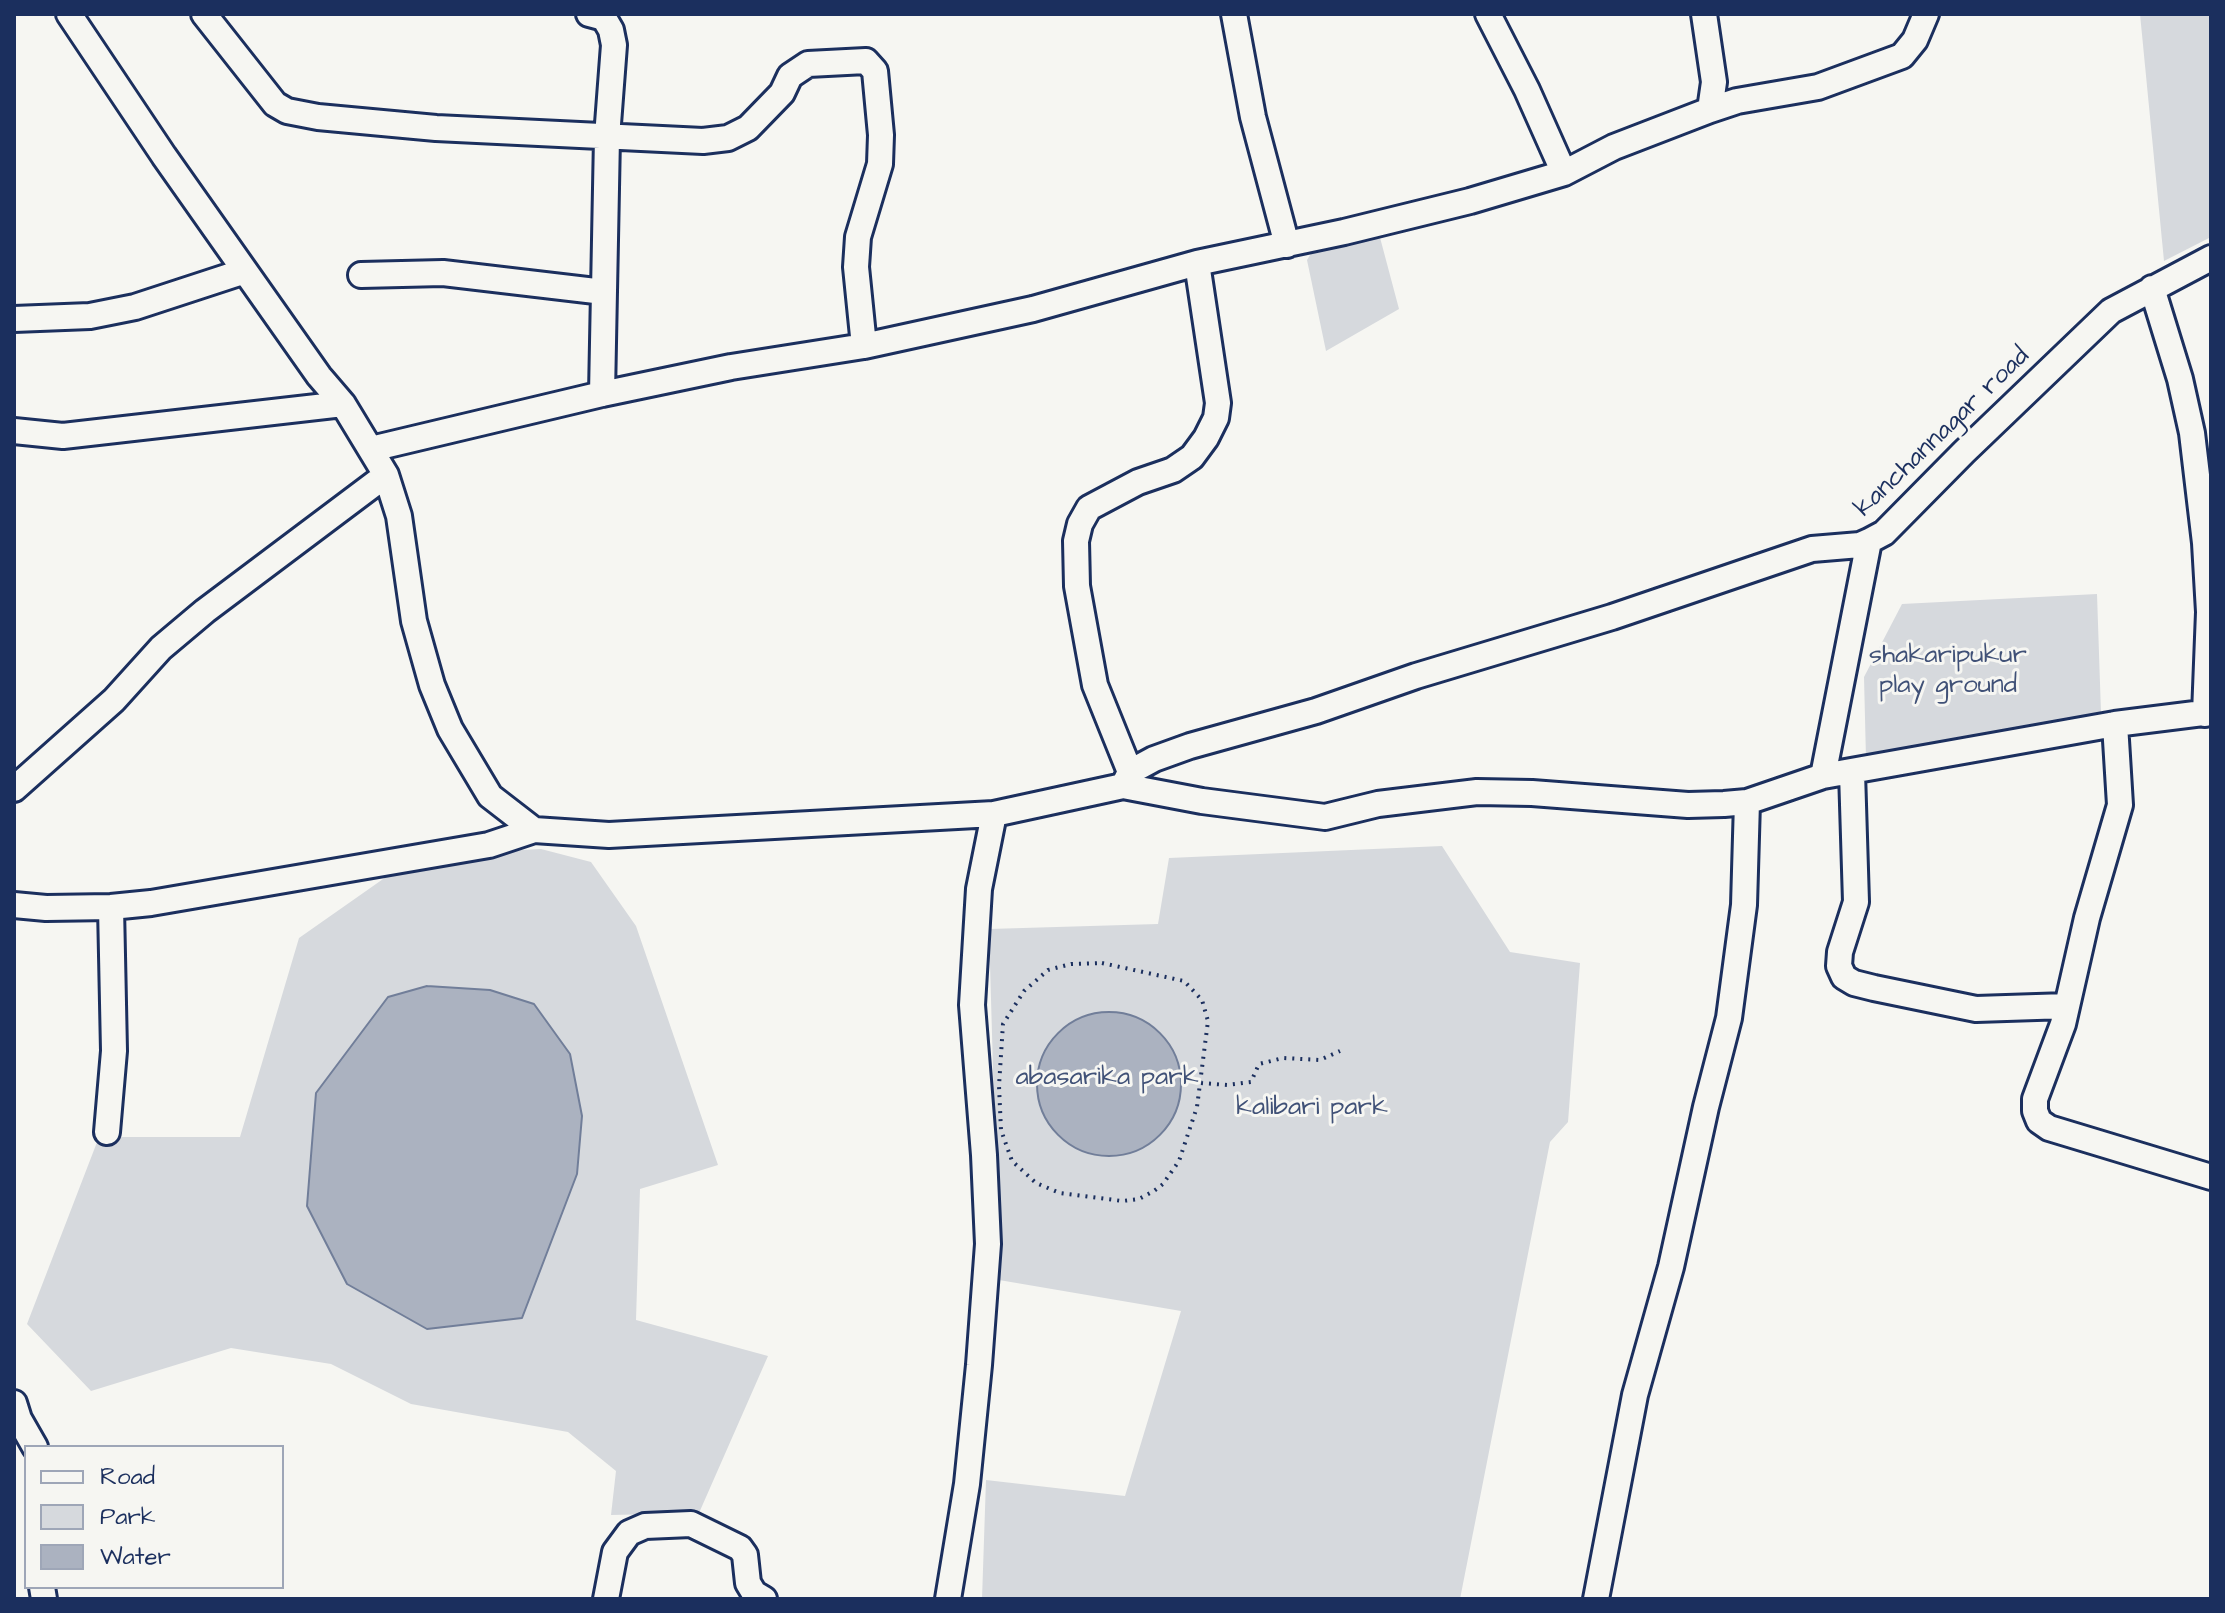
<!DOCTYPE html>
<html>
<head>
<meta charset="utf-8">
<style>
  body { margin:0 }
  #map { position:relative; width:2225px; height:1613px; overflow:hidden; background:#f6f6f2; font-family:"Architects Daughter",sans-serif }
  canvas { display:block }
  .frame { position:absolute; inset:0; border:16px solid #1b2f5e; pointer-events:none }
  .legend { position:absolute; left:24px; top:1445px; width:260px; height:144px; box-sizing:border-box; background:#f6f6f2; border:2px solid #9ea6b7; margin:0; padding:10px 14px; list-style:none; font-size:24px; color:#1b2f5e }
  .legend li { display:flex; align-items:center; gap:16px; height:40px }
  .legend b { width:40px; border:2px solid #9ea6b7 }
</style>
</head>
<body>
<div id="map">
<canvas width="2225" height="1613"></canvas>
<div class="frame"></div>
<ul class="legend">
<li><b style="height:10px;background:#f6f6f2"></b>Road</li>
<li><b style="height:22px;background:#d6d9dd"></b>Park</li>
<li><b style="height:22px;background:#abb2c0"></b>Water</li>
</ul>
</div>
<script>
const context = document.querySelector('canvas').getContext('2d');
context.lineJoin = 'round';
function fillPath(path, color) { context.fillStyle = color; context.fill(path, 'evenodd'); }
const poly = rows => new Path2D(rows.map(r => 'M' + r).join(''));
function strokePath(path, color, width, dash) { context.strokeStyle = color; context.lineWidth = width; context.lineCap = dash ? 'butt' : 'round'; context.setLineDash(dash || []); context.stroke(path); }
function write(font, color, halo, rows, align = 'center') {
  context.font = font + ' "Architects Daughter",sans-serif'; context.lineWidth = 6; context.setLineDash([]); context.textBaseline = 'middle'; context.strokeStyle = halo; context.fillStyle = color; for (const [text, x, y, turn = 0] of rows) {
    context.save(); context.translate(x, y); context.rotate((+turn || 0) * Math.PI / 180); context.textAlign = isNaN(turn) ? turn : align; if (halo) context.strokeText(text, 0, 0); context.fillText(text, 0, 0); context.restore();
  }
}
fillPath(poly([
  [2140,14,2211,14,2211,237,2164,261],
  [1378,230,1399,309,1326,351,1307,260,1320,239],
  [2097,594,2101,713,1866,759,1864,677,1902,604],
  [433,844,463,853,541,849,591,862,636,926,718,1165,640,1189,636,1320,768,1356,699,1513,611,1515,616,1471,568,1432,411,1404,331,1364,231,1348,91,1391,27,1324,99,1137,240,1137,299,938],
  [1442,846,1510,952,1580,963,1568,1122,1550,1142,1460,1599,982,1599,986,1480,1125,1496,1181,1311,999,1280,989,929,1158,924,1169,858]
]), '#d6d9dd');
const water = poly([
  [427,986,490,990,534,1004,570,1054,582,1116,577,1174,522,1318,427,1329,347,1284,307,1206,316,1093,388,997,427,986],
  '1037 1084a72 72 0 1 1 144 0a72 72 0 1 1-144 0Z'
]);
fillPath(water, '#abb2c0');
strokePath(water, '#717e99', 2);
const street = poly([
  [69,14,164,156,319,376,343,404,386,475,399,516,414,621,432,685,450,729,490,796,534,830,609,835,994,814,1123,786,1202,801,1325,817,1378,804,1477,792,1532,793,1688,805,1724,804,1747,802,1823,776,2115,724,2211,712],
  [204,14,275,104,287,111,318,117,436,128,703,141,728,138,748,128,782,93,790,76,808,64,866,61,875,71,881,135,880,164,858,237,856,267,864,346],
  [589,14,604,18,611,30,614,45,607,137,602,394],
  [1234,14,1253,117,1287,245],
  [1488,14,1527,90,1564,173],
  [1704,14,1714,82,1710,110],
  [361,275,443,273,604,292],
  [2152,288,2180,379,2192,433,2205,543,2209,612,2205,714],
  [14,319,90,316,135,307,245,271],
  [14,431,63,436,343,404],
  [371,449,602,394,731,367,864,346,1033,309,1197,263,1344,232,1470,201,1564,173,1614,147,1710,110,1737,101,1818,87,1902,56,1915,40,1926,14],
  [2115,724,2120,805,2087,918,2063,1024,2035,1099,2035,1111,2039,1121,2049,1128,2211,1177],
  [1130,772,1095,685,1077,586,1076,541,1080,524,1089,508,1138,482,1173,470,1192,457,1206,438,1216,418,1218,403,1197,263],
  [1852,772,1856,902,1840,952,1839,966,1844,977,1854,983,1874,988,1976,1009,2067,1006],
  [1823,776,1869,541,1884,533,1964,452,2111,311,2211,258],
  [1123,786,1130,772,1154,759,1190,746,1316,711,1416,676,1612,617,1812,549,1860,545,1869,541],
  [14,789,114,700,161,648,205,611,386,475],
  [14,905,46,908,111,907,151,903,489,845,534,830],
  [107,1132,114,1051,111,907],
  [14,1403,19,1419,35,1447],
  [42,1587,44,1599],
  [606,1599,615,1552,629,1533,645,1526,691,1524,740,1548,745,1555,748,1583,754,1593,764,1599],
  [948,1599,967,1484,979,1365,988,1244,984,1155,972,1005,979,889,994,814],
  [1596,1599,1635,1395,1671,1267,1706,1107,1729,1018,1744,905,1747,802]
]);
strokePath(street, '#1b2f5e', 30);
strokePath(poly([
  [1102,963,1184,981,1202,1000,1208,1021,1197,1107,1179,1161,1163,1184,1154,1191,1139,1199,1122,1201,1060,1193,1036,1183,1012,1161,1001,1130,999,1086,1003,1024,1024,991,1048,970,1071,964,1102,963],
  [1201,1083,1227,1085,1251,1082,1259,1064,1283,1058,1320,1060,1340,1051]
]), '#1b2f5e', 4, [2, 6]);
strokePath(street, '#f6f6f2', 24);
write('26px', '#1b2f5e', '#f6f6f2', [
  ["kanchannagar road",1943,433,-44]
]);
write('26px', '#405177', '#f6f6f2', [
  ["shakaripukur",1948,657],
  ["play ground",1948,687],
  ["abasarika park",1107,1079],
  ["kalibari park",1312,1109]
]);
</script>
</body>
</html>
